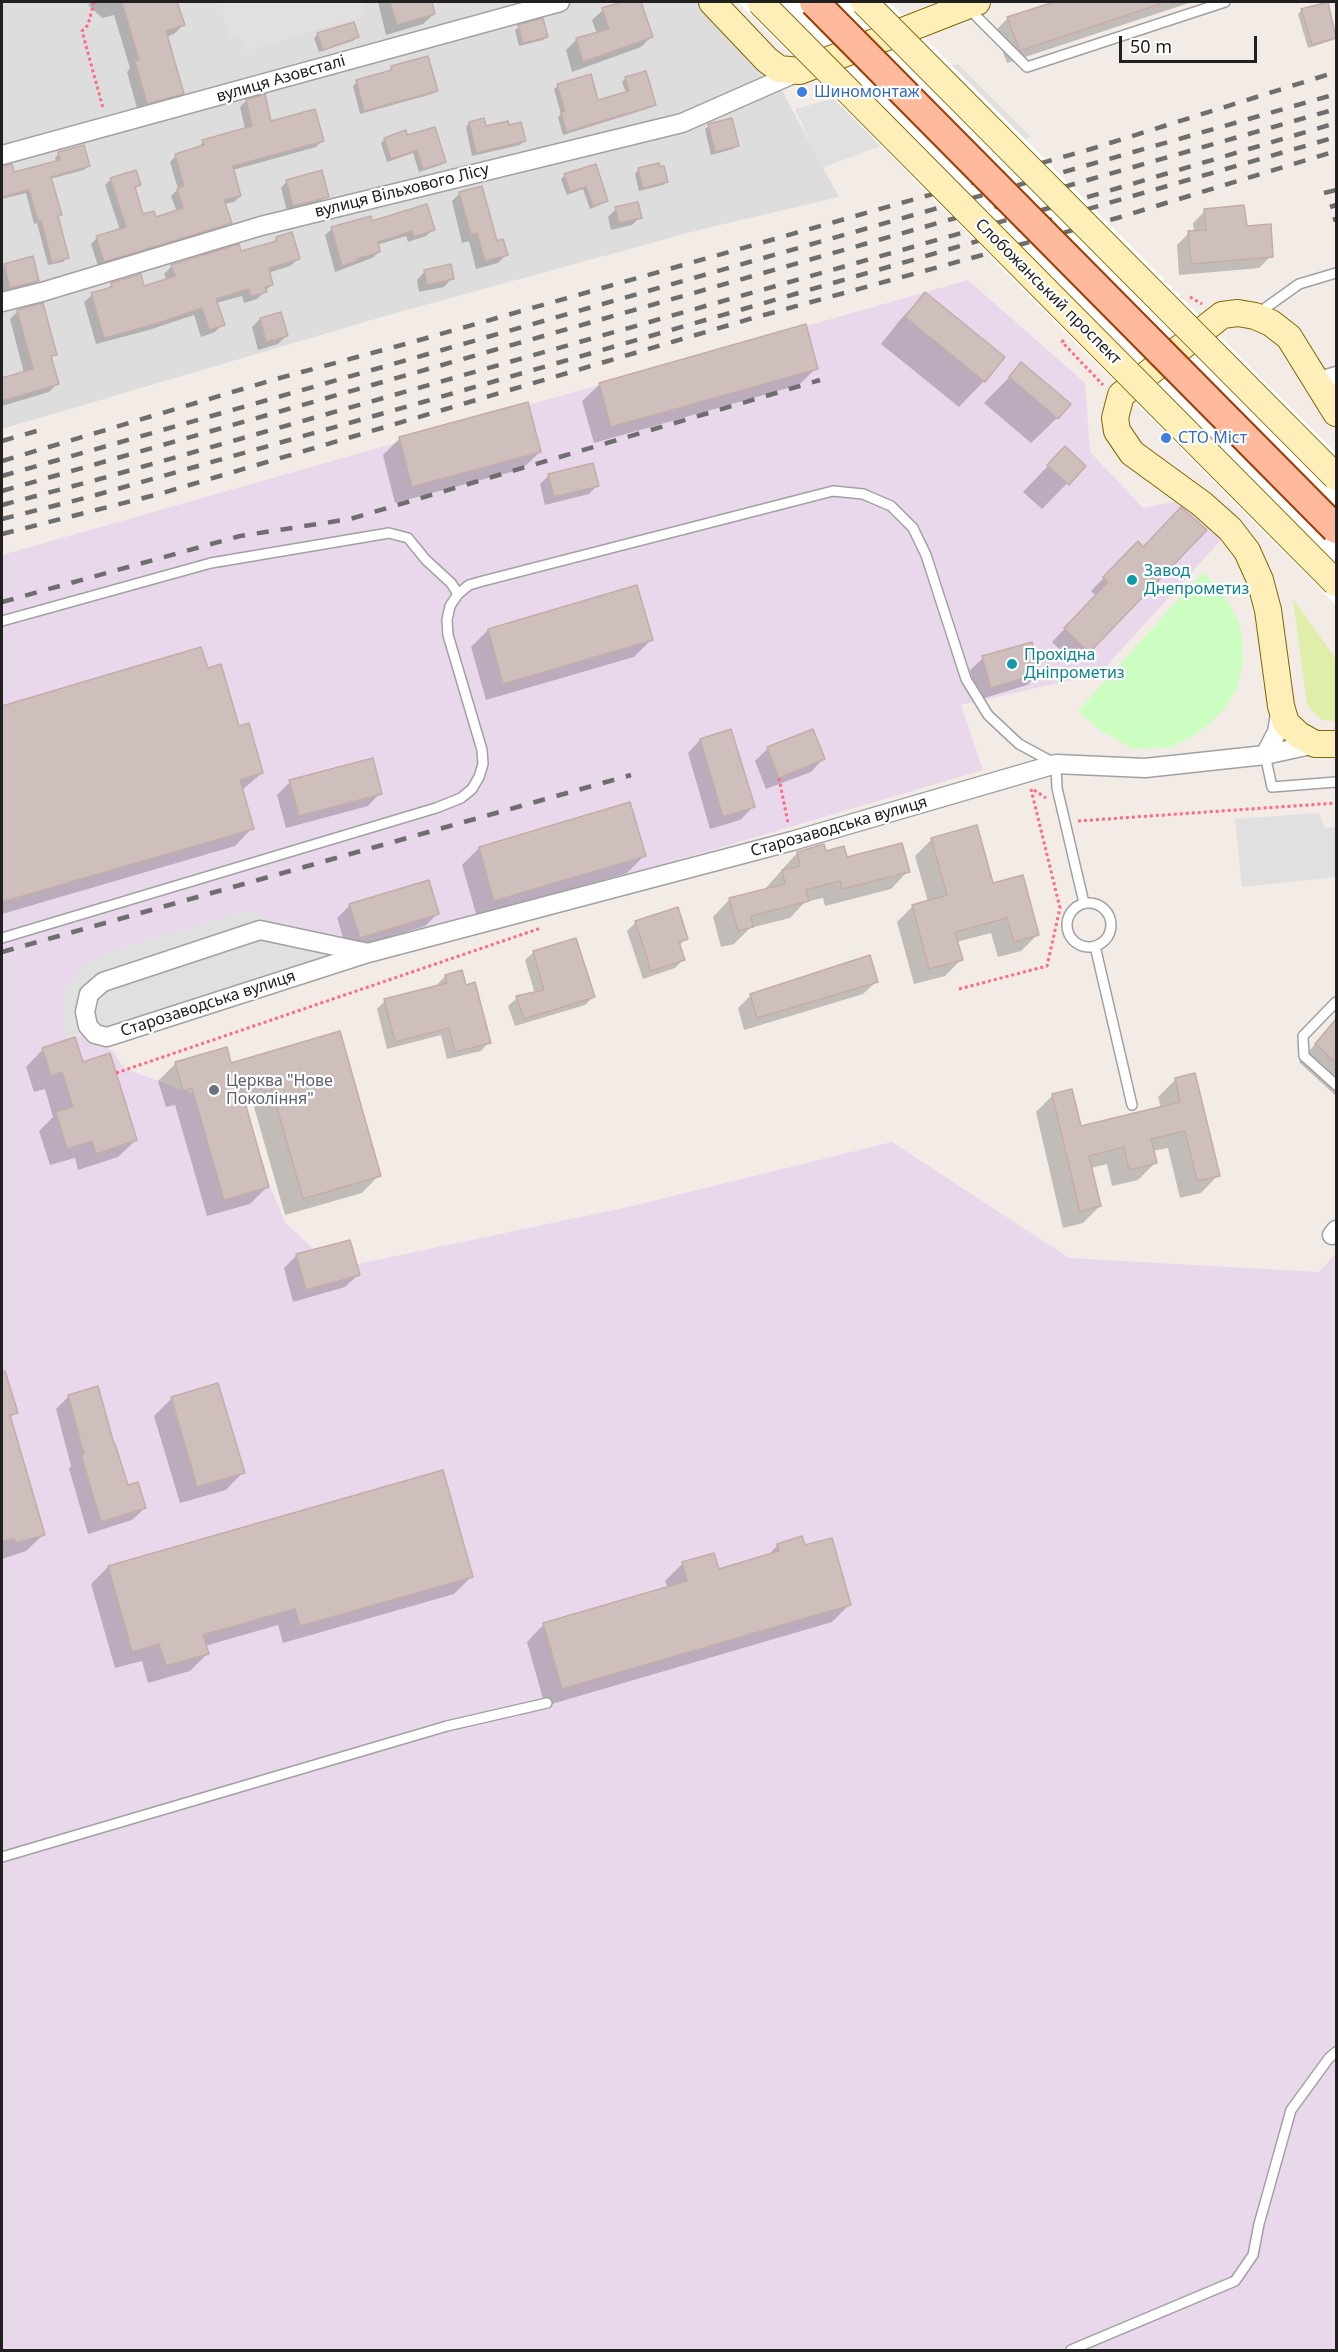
<!DOCTYPE html>
<html>
<head>
<meta charset="utf-8">
<style>
  body { margin:0 }
  #map { position:relative; width:1338px; height:2352px; overflow:hidden; background:#f2ebe6; font-family:"Noto Sans",sans-serif }
  canvas { display:block }
  .frame { position:absolute; inset:0; border:3px solid #202020; pointer-events:none }
  .scale { position:absolute; left:1119px; top:36px; width:138px; height:27px; box-sizing:border-box; border:3px solid #202020; border-top:0; padding-left:8px; font-size:18px; line-height:21px; white-space:nowrap; color:#202020; -webkit-text-stroke:4px #fff; paint-order:stroke }
</style>
</head>
<body>
<div id="map">
<canvas width="1338" height="2352"></canvas>
<div class="frame"></div>
<div class="scale">50 m</div>
</div>
<script>
const context = document.querySelector('canvas').getContext('2d');
context.lineJoin = 'round';
function fillPath(path, color) { context.fillStyle = color; context.fill(path, 'evenodd'); }
const poly = rows => new Path2D(rows.map(r => 'M' + r).join(''));
function strokePath(path, color, width, dash) { context.strokeStyle = color; context.lineWidth = width; context.lineCap = dash ? 'butt' : 'round'; context.setLineDash(dash || []); context.stroke(path); }
function write(font, color, halo, rows, align = 'center') {
  context.font = font + ' "Noto Sans",sans-serif'; context.lineWidth = 4.5; context.setLineDash([]); context.textBaseline = 'middle'; context.strokeStyle = halo; context.fillStyle = color; for (const [text, x, y, turn = 0] of rows) {
    context.save(); context.translate(x, y); context.rotate((+turn || 0) * Math.PI / 180); context.textAlign = isNaN(turn) ? turn : align; if (halo) context.strokeText(text, 0, 0); context.fillText(text, 0, 0); context.restore();
  }
}
fillPath(poly([
  [2,2,721,2,779,85,839,197,699,230,392,314,2,429]
]), '#deddde');
fillPath(poly([
  [968,280,1085,383,1090,452,1143,508,1178,501,1195,512,1222,539,1099,674,961,705,983,770,339,960,251,911,65,1038,83,1035,113,1051,124,1068,238,1111,285,1222,334,1269,628,1207,892,1142,1069,1258,1319,1272,1336,1253,1336,2350,2,2350,2,555]
]), '#e9d8eb');
fillPath(poly([
  [1293,599,1336,659,1336,722,1320,719,1307,704]
]), '#dfefa9');
fillPath(poly([
  [1203,572,1222,592,1238,621,1242,635,1243,663,1237,688,1225,708,1209,724,1193,736,1172,747,1133,749,1098,729,1078,711]
]), '#cdfec1');
fillPath(poly([
  [220,2,362,2,365,15,244,51,240,36,230,38],
  [958,64,1031,137,910,177,880,146,822,168,795,109],
  [1319,813,1325,828,1336,827,1336,877,1242,887,1235,819],
  [251,910,339,960,65,1038,61,996,82,965,114,950]
]), '#e0e0e0');
fillPath(poly([
  [738,2,889,2,1336,453,1336,602,1335,604]
]), '#fff');
fillPath(poly([
  [92,2,176,2,183,25,174,34,166,37,182,93,173,102,138,112,127,72,130,68,114,15,102,18,88,5],
  [378,2,430,2,434,14,423,24,386,35],
  [627,2,639,2,651,37,641,47,572,72,566,50,576,40,597,34,592,20,603,10],
  [1059,2,1192,2,1007,63,995,31,1008,18],
  [1327,4,1336,37,1333,40,1308,48,1298,14,1302,10],
  [519,27,547,36,543,40,519,46,515,30],
  [318,34,357,37,353,41,319,52,314,38],
  [392,68,436,90,432,94,360,114,353,86,357,82,388,71],
  [626,78,654,104,650,108,563,135,558,117,561,114,554,89,558,86,597,102,626,93,622,82],
  [246,101,270,123,322,141,316,147,233,170,240,196,234,202,224,204,230,223,224,228,98,266,91,244,97,238,120,230,105,185,111,179,139,185,134,190,142,216,155,219,177,212,171,196,178,189,170,162,176,156,198,149,203,141,245,129,240,107],
  [469,123,485,128,508,127,524,141,520,145,472,156,466,127],
  [709,126,737,145,733,149,711,155,705,129],
  [406,137,444,161,441,165,419,172,413,153,387,162,381,143,385,139],
  [58,154,88,166,84,170,50,179,60,214,57,218,67,258,63,262,48,265,37,223,34,224,26,193,2,199,2,167,11,166,13,174,56,162,55,158],
  [595,166,606,200,602,204,590,209,583,189,567,195,561,179,565,175],
  [638,170,667,181,663,185,639,191,635,174],
  [287,181,327,196,321,202,287,211,281,188],
  [460,193,506,255,498,263,476,269,469,241,462,243,452,201],
  [616,209,640,217,632,225,611,230,608,217],
  [1205,211,1245,228,1271,256,1259,268,1179,275,1177,245,1189,233,1194,232,1193,223],
  [371,223,433,230,426,236,408,242,406,236,377,245,379,252,372,258,335,272,325,235,332,229],
  [277,238,298,259,290,266,268,273,271,285,257,299,244,303,242,296,216,303,223,324,215,332,201,337,194,315,149,330,96,344,84,302,92,295,105,291,112,284,143,288,167,280,164,274,172,266,240,253,271,244],
  [5,265,37,281,29,289,2,293,2,268],
  [425,271,452,278,444,287,419,292,417,280],
  [925,294,984,381,959,407,881,344,900,320],
  [18,311,55,354,50,359,57,384,49,392,2,406,2,371,4,379,24,373,10,319],
  [260,319,286,336,278,344,258,350,252,327],
  [1022,364,1057,418,1031,443,984,403],
  [816,368,799,385,594,443,582,401,600,384],
  [400,438,540,452,522,469,395,503,383,455],
  [1065,448,1084,466,1042,509,1023,492],
  [549,475,597,486,589,494,545,505,540,484],
  [1204,530,1075,664,1052,642,1096,596,1091,591,1125,556,1143,548],
  [488,630,651,640,634,657,486,700,471,647],
  [200,649,207,670,262,773,241,791,252,828,235,846,2,914,2,707],
  [983,658,1040,672,1027,685,978,700,970,670],
  [700,740,753,807,740,820,710,829,688,753],
  [768,748,823,759,811,772,766,789,755,761],
  [290,782,380,793,368,806,286,828,277,795],
  [976,827,992,885,1037,935,1021,951,998,957,991,933,956,942,961,960,945,976,914,984,897,922,913,906,928,902,915,856,931,840],
  [479,848,644,856,627,873,477,917,462,865],
  [825,852,908,871,891,889,825,906,823,898,805,902,790,918,750,928,734,944,721,947,713,917,730,899,765,889,797,853],
  [350,905,437,914,425,926,347,950,337,918],
  [636,922,686,938,679,946,683,960,675,968,643,979,627,931],
  [534,952,593,997,585,1005,515,1026,508,1006,517,998,535,994,525,960],
  [445,976,465,987,489,1042,481,1051,447,1059,441,1035,387,1049,377,1009,385,1001,438,987,437,985],
  [876,982,863,994,744,1030,738,1008,751,995],
  [1336,1021,1336,1096,1299,1062],
  [339,1033,379,1175,362,1193,285,1215,250,1093,242,1096,268,1186,250,1204,207,1216,175,1105,166,1107,158,1081,175,1064,226,1049,230,1065],
  [43,1049,82,1064,136,1140,118,1157,78,1170,75,1158,50,1165,39,1131,53,1117,45,1089,34,1092,26,1067],
  [1176,1079,1218,1175,1201,1193,1180,1198,1168,1148,1152,1151,1155,1163,1138,1180,1112,1186,1107,1164,1091,1168,1100,1206,1083,1223,1063,1228,1036,1112,1053,1095,1080,1128,1161,1108,1158,1097],
  [297,1255,358,1275,345,1287,293,1302,284,1268],
  [217,1385,243,1472,226,1490,180,1503,154,1416,171,1399],
  [10,1392,16,1412,9,1419,44,1534,26,1551,2,1559,2,1395],
  [69,1396,113,1446,127,1487,145,1508,132,1520,88,1534,69,1469,71,1466,56,1409],
  [778,1545,804,1547,850,1604,832,1622,545,1706,527,1642,544,1624,668,1588,665,1581,683,1563,718,1571,766,1557],
  [108,1567,472,1576,454,1594,283,1643,278,1625,205,1646,207,1654,190,1671,148,1683,142,1661,115,1668,91,1584]
]), '#0003');
const building = poly([
  [122,2,177,2,185,25,166,31,184,94,147,104,135,61,139,60,122,2],
  [390,2,432,2,435,14,397,25,390,2],
  [622,2,641,2,653,37,583,62,576,38,609,29,602,8,622,2],
  [1054,2,1160,2,1160,4,1020,51,1007,17,1054,2],
  [1328,2,1336,38,1312,45,1301,9,1328,2],
  [543,18,548,37,523,43,518,25,543,18],
  [354,22,359,37,323,50,317,33,354,22],
  [428,56,438,91,364,111,356,80,392,70,391,66,428,56],
  [646,71,656,105,566,132,561,112,565,111,557,84,591,74,598,100,629,91,625,77,646,71],
  [265,94,271,121,315,109,324,141,233,166,241,196,224,200,232,223,104,262,96,236,126,227,110,178,136,170,141,185,135,187,143,214,154,211,156,217,183,208,177,189,184,186,175,154,204,145,202,140,252,126,246,100,265,94],
  [484,118,486,126,508,121,509,125,521,122,526,141,476,153,469,122,484,118],
  [732,118,739,146,715,152,708,124,732,118],
  [435,127,446,162,423,169,417,150,391,159,384,138,406,130,407,135,435,127],
  [84,145,90,166,51,177,62,215,58,216,69,258,52,263,41,220,38,221,29,190,2,197,2,166,12,164,14,172,60,160,58,152,84,145],
  [659,163,660,166,664,166,668,182,643,188,638,168,659,163],
  [596,164,608,201,593,206,586,187,570,192,564,174,596,164],
  [322,170,329,197,293,206,286,180,322,170],
  [482,186,497,241,503,239,508,255,485,261,477,233,471,235,459,192,482,186],
  [638,202,642,218,619,223,615,207,638,202],
  [427,204,435,230,414,237,412,231,378,242,380,252,357,259,357,261,342,266,331,227,371,216,372,221,427,204],
  [1244,205,1247,226,1271,224,1273,257,1191,264,1188,231,1206,230,1204,209,1244,205],
  [292,232,300,259,269,268,273,285,265,287,267,292,251,296,249,289,216,299,225,325,209,330,202,308,158,323,104,338,91,293,112,287,111,283,141,274,144,286,175,276,171,265,239,244,241,251,277,241,276,237,292,232],
  [33,256,39,281,10,288,4,264,33,256],
  [451,264,454,279,427,285,424,270,451,264],
  [925,292,1005,357,985,382,905,317,925,292],
  [43,303,57,355,51,356,59,384,2,401,2,378,33,369,17,310,43,303],
  [281,312,288,336,266,342,260,318,281,312],
  [806,324,818,369,611,427,599,383,806,324],
  [1021,362,1071,404,1058,419,1009,377,1021,362],
  [528,402,541,452,412,487,399,437,528,402],
  [1065,446,1086,466,1069,485,1047,465,1065,446],
  [593,463,599,486,554,497,548,474,593,463],
  [1181,507,1207,530,1089,653,1064,628,1108,582,1103,577,1138,541,1143,547,1181,507],
  [637,585,653,640,503,684,488,629,637,585],
  [1032,642,1041,673,991,688,982,656,1032,642],
  [201,647,208,668,221,664,239,726,249,723,263,773,240,780,254,829,2,902,2,706,201,647],
  [731,729,755,807,723,817,700,739,731,729],
  [813,729,825,759,779,778,767,747,813,729],
  [373,758,382,794,299,816,289,780,373,758],
  [630,802,646,856,494,901,479,847,630,802],
  [977,825,993,883,1023,875,1039,935,1014,942,1007,918,955,932,963,960,929,969,912,905,947,895,931,838,977,825],
  [902,843,910,872,842,889,840,881,806,890,809,901,751,916,753,927,738,931,729,898,785,884,782,870,800,866,797,852,824,844,826,851,844,846,847,857,902,843],
  [429,880,439,914,360,938,349,904,429,880],
  [678,907,688,939,679,942,685,960,651,971,635,921,678,907],
  [576,938,595,997,524,1019,516,996,544,990,533,951,576,938],
  [870,955,878,982,757,1018,750,994,870,955],
  [462,970,466,985,475,982,491,1043,455,1052,449,1028,395,1042,384,999,447,983,445,975,462,970],
  [1336,1019,1336,1063,1315,1044,1336,1019],
  [340,1031,381,1176,303,1199,268,1077,240,1085,269,1187,224,1200,192,1088,183,1091,175,1062,227,1047,231,1063,340,1031],
  [75,1037,83,1062,110,1053,137,1140,96,1154,92,1141,67,1149,56,1112,73,1107,62,1072,51,1076,42,1048,75,1037],
  [1195,1073,1220,1176,1197,1181,1185,1131,1151,1139,1157,1163,1129,1170,1124,1147,1089,1156,1101,1206,1080,1212,1052,1094,1072,1089,1081,1126,1180,1102,1175,1078,1195,1073],
  [350,1240,360,1275,306,1290,296,1254,350,1240],
  [5,1371,18,1413,10,1415,45,1535,16,1543,14,1538,2,1542,2,1372,5,1371],
  [218,1383,245,1473,197,1487,171,1397,218,1383],
  [98,1386,114,1444,115,1444,128,1485,138,1482,146,1508,101,1522,81,1455,84,1454,68,1395,98,1386],
  [443,1470,473,1577,300,1626,295,1609,203,1635,209,1654,166,1666,159,1644,132,1652,108,1566,443,1470],
  [802,1536,805,1545,832,1538,851,1605,562,1689,543,1623,687,1581,682,1562,714,1553,719,1569,779,1551,777,1544,802,1536]
]);
fillPath(building, '#cebfbc');
strokePath(building, '#c5aca7', 1.5);
const lane = poly([
  [968,8,1027,67,1225,2],
  [1257,314,1299,284,1336,273],
  [2,621,211,563,389,533,408,538,426,560,451,583,458,594],
  [1265,755,1272,787,1336,782],
  '1067 925a22 22 0 1 1 44 0a22 22 0 1 1-44 0Z',
  [2,938,436,808,461,798,472,789,479,777,483,764,482,750,448,635,447,620,450,606,458,594,469,585,483,581,833,491,863,494,891,506,913,528,926,555,966,679,988,715,1019,744,1056,764,1057,788,1084,903],
  [1095,946,1132,1105],
  [1336,1002,1303,1036,1304,1056,1336,1085],
  [2,1857,447,1726,547,1703],
  [1071,2350,1235,2281,1253,2255,1259,2224,1291,2110,1329,2058,1336,2052]
]);
const street = poly([
  [2,155,560,2],
  [2,302,42,292,261,226,682,123,798,72],
  [1317,382,1336,376],
  [1265,755,1277,732,1281,708],
  [368,953,260,930,103,982,89,994,85,1012,88,1026,95,1034,107,1037,368,953,792,841,1056,764,1145,768,1265,755,1315,744],
  [1332,1235,1336,1230]
]);
const secondary = poly([
  [712,2,767,60,779,69,800,71,977,2],
  [1336,413,1289,337,1271,323,1255,316,1238,313,1222,315,1121,395,1115,418,1117,431,1132,453,1202,504,1230,529,1247,551,1260,580,1268,610,1281,706,1286,723,1299,735,1315,744,1336,744]
]);
strokePath(lane, '#a1a1a1', 12);
strokePath(street, '#a1a1a1', 21);
strokePath(secondary, '#7f6900', 28);
strokePath(poly([
  [94,2,88,25,82,31,103,108],
  [1190,297,1202,304],
  [1064,340,1062,342,1103,385],
  [779,778,788,823],
  [1034,790,1046,798],
  [1078,821,1336,803],
  [959,989,1047,966,1060,908,1031,789],
  [116,1073,541,928]
]), '#ff6a84', 3, [3, 3]);
strokePath(lane, '#fff', 9);
strokePath(street, '#fff', 18);
strokePath(secondary, '#feeeb7', 26);
strokePath(poly([
  [1324,193,1336,190],
  [1330,207,1336,205],
  [1333,220,1336,219],
  [2,441,40,430],
  [2,461,276,379,409,343,1091,149,1336,72],
  [2,476,1336,94],
  [2,491,1336,109],
  [2,505,96,480,1105,192,1336,123],
  [2,519,89,497,423,402,1336,137],
  [2,534,159,494,753,318,1117,218,1336,151],
  [2,602,240,536,350,519,820,380],
  [2,952,631,775]
]), '#6e6e6e', 4.5, [12, 12]);
const secondaryBridge = poly([
  [760,2,1336,583],
  [864,2,1336,477]
]);
const primaryBridge = poly([
  [814,2,1336,529]
]);
strokePath(secondaryBridge, '#7f6900', 28, []);
strokePath(primaryBridge, '#9d3d00', 32, []);
strokePath(secondaryBridge, '#feeeb7', 26);
strokePath(primaryBridge, '#ffba9e', 28);
for (const [x, y, r, color] of [
  [802,92,6,"#3f7fe0"],
  [1166,438,6,"#3f7fe0"],
  [1132,580,6,"#0f9aa8"],
  [1012,664,6,"#0f9aa8"],
  [214,1090,6,"#6b7280"]
]) { const dot = new Path2D(); dot.arc(x, y, r, 0, 2 * Math.PI); context.fillStyle = color; context.fill(dot); strokePath(dot, '#fff', 2); }
write('16px', '#202020', '#fff', [
  ["вулиця Азовсталі",281,79,-16],
  ["вулиця Вільхового Лісу",402,191,-14],
  ["Слобожанський проспект",1048,292,45],
  ["Старозаводська вулиця",839,827,-16],
  ["Старозаводська вулиця",208,1004,-18]
]);
write('16px', '#366cbe', '#fff', [
  ["Шиномонтаж",814,92],
  ["СТО Міст",1178,438]
], 'left');
write('16px', '#0d838f', '#fff', [
  ["Завод",1144,571],
  ["Днепрометиз",1144,589],
  ["Прохідна",1024,655],
  ["Дніпрометиз",1024,673]
], 'left');
write('16px', '#5b616d', '#fff', [
  ["Церква \"Нове",226,1081],
  ["Покоління\"",226,1099]
], 'left');
</script>
</body>
</html>
